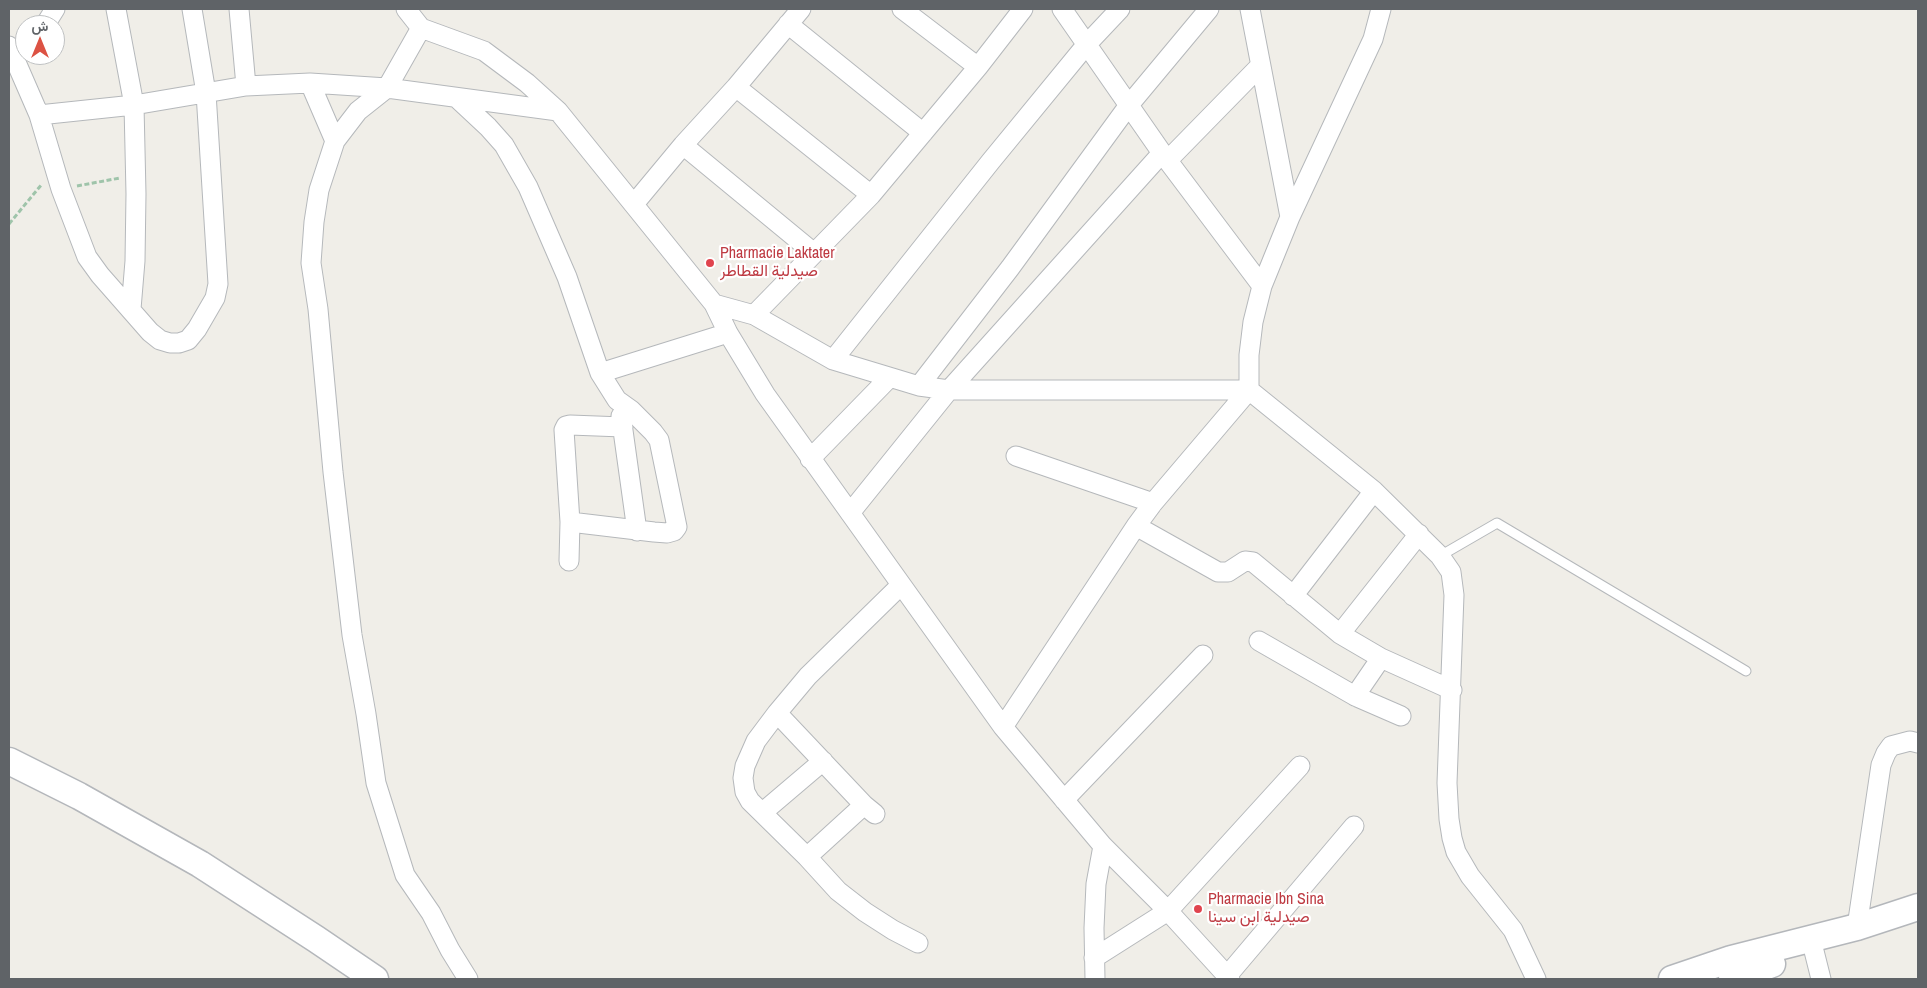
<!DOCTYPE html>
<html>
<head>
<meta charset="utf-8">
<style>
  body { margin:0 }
  #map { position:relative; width:1927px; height:988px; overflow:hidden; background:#f0eee8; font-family:"Archivo Narrow",Vazirmatn,sans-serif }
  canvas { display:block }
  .frame { position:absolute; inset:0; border:10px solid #5f6367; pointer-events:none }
  .north { position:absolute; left:15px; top:15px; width:50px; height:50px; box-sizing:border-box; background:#fff; border:1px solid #bfc1c2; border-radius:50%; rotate:0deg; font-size:14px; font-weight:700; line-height:20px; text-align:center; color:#5f6367 }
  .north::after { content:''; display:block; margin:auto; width:18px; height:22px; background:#dc5243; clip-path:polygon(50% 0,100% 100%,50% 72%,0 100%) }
</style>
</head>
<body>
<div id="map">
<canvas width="1927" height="988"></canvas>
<div class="frame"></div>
<div class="north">ش</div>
</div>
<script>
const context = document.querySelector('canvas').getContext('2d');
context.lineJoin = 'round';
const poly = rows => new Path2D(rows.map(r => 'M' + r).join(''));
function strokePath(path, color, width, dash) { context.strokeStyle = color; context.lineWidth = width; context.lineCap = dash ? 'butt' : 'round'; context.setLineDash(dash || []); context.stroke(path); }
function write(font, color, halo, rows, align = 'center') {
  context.font = font + ' "Archivo Narrow",Vazirmatn,sans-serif'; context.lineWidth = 4.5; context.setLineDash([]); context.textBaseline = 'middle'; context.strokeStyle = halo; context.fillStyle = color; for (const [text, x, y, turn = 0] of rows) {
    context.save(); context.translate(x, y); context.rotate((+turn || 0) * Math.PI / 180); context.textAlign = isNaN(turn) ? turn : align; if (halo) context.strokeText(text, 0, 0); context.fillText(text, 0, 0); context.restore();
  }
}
const lane = poly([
  [1440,556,1497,523,1746,671]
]);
const street = poly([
  [116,9,134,105,136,194,135,261,131,309],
  [239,9,246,86],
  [406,9,421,28,484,51,527,83,558,111,714,304,728,333,765,394,1003,727,1103,846,1168,911,1230,979],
  [902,9,978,67],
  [1062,9,1162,153,1262,286],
  [1250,9,1290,217],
  [788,24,923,133],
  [45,25,55,9],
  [9,46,39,115,61,189,87,257,100,275,150,332,160,340,170,343,179,343,188,340,197,329,215,298,218,284,206,93,192,9],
  [310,83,335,141],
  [736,87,871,195],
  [458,99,488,127,504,145,528,187,567,277,600,373,617,400,631,410,653,432,659,440,677,527,674,531,667,533,654,532,570,522],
  [39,115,134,105,246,86,310,83,387,88,421,28],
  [683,145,814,253],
  [1168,160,1260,66],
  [634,204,683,145,736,87,801,9],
  [714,304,754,315,833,360,919,386,949,390,1249,390,1374,491,1440,556,1451,572,1454,595,1447,783,1449,819,1452,838,1456,852,1470,876,1513,930,1536,979],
  [754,315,871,195,978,67,1023,9],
  [833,360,991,161,1087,44,1120,9],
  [600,373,728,333],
  [919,386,1010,268,1129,105,1209,9],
  [621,416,637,531],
  [1016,456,1153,503],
  [810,459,889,378],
  [850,513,949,390,1162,153],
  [1136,526,1218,572,1228,572,1245,561,1253,562,1340,634,1381,658,1452,690],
  [569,561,570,522,564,430,566,426,570,425,623,427],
  [901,585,808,676,777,713,756,741,745,766,743,778,745,792,750,801,807,857,838,891,865,912,893,930,918,943],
  [1293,596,1374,491],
  [1340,634,1419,534],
  [1259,641,1355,696,1401,716],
  [1355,696,1381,658],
  [777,713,864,805,875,814],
  [1003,727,1136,526,1153,503,1249,390,1249,355,1253,322,1262,286,1290,217,1373,39,1381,9],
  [1064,800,1203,655],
  [763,812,823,761],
  [807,857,864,805],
  [1857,927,1881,765,1886,753,1891,746,1910,741,1918,743],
  [1813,947,1821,979],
  [1094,958,1168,911,1300,766],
  [1227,976,1354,826],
  [468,979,450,950,431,913,405,875,376,783,366,714,352,635,333,472,318,309,311,263,314,222,319,190,335,141,358,111,387,88,558,111],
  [1095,979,1094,928,1096,884,1103,846]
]);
const secondary = poly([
  [9,761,79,796,200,864,316,939,375,979],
  [1672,979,1731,959,1857,927,1918,907],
  [1732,979,1772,964]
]);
strokePath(lane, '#b5b8bb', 11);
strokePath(street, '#b5b8bb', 21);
strokePath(secondary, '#b4b7bb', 29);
strokePath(poly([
  [77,186,120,178],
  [9,224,42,184]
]), '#9fc4aa', 3, [5, 2.5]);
strokePath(lane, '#fff', 9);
strokePath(street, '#fff', 19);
strokePath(secondary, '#fff', 26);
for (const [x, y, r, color] of [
  [710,263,5,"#e0444e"],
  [1198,909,5,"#e0444e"]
]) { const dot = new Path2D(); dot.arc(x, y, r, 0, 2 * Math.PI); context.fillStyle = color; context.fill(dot); strokePath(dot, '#fff', 2); }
write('16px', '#be3a42', '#fff', [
  ["Pharmacie Laktater",720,254],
  ["صيدلية القطاطر",720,272],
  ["Pharmacie Ibn Sina",1208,900],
  ["صيدلية ابن سينا",1208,918]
], 'left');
</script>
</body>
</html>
